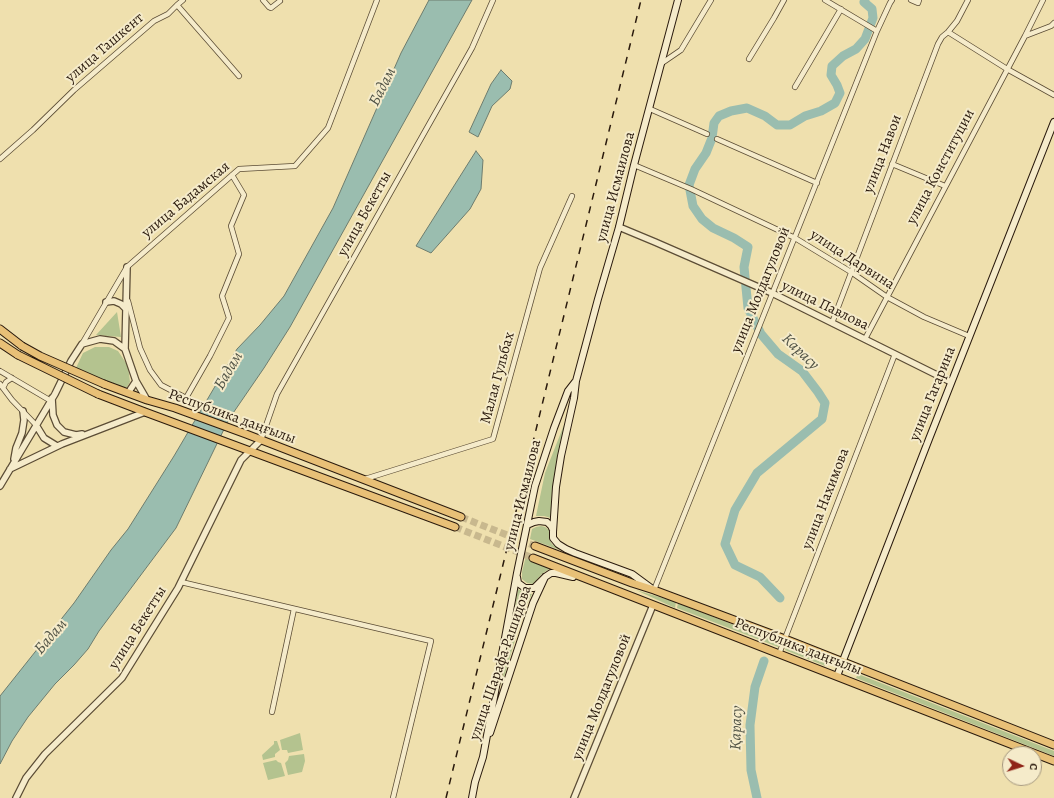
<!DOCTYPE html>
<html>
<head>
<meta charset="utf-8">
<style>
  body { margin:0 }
  #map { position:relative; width:1054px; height:798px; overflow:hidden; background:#efe0ae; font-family:Alegreya,serif }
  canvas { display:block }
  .north { position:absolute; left:1002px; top:746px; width:40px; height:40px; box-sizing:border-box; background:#f5ebca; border:1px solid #a4977e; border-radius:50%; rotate:94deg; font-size:11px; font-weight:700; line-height:16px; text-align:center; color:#2a1a0d }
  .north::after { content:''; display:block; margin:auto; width:14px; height:18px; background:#8f2418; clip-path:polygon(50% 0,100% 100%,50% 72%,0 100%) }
</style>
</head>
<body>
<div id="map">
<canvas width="1054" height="798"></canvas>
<div class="north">С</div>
</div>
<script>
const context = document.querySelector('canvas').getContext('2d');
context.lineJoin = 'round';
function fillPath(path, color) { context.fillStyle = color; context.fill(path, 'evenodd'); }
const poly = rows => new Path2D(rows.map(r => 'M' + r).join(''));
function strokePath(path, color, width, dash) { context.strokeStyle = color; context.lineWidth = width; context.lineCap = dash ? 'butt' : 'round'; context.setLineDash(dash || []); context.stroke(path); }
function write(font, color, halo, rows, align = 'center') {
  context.font = font + ' Alegreya,serif'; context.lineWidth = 4; context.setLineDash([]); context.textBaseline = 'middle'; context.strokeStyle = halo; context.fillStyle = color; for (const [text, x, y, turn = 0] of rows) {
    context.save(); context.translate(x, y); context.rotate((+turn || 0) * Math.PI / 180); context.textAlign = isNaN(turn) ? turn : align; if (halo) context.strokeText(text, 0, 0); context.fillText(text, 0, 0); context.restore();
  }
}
fillPath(poly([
  [117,312,121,337,96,335],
  [95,347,109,347,118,351,128,366,130,382,127,387,121,388,76,368,83,353],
  [571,407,552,492,551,518,544,516,536,516,545,473],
  [541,526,545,527,549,530,549,538,552,544,560,550,530,539,532,529,536,527],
  [526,556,562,569,549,569,542,574,533,584,527,583,522,579,522,572],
  [518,589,525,593,532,594,524,610,501,687],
  [636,590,676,602,675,608],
  [678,603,780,643,778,647,677,608],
  [787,645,827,661,825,666,785,650],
  [858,674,1054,751,1054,756,856,678],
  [300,733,303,750,288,753,287,750,282,750,280,740],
  [274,741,277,741,280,750,275,754,275,757,263,760,262,755,274,744],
  [304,754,305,761,302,772,288,775,285,763,288,760,289,756],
  [276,760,278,762,281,763,285,776,268,780,263,763]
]), '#b4c38f');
const water = poly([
  [429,0,472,0,290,327,264,368,229,419,176,528,99,631,88,649,74,665,55,684,28,717,12,741,0,764,0,696,74,603,111,550,128,529,174,456,237,349,260,325,284,296,333,208,401,53,429,0],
  [501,70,512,81,510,89,492,106,478,137,469,132,491,84,501,70],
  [476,151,483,160,481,189,470,209,431,253,416,246,476,151]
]);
fillPath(water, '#9abdaf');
strokePath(water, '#6d7c6e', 1);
strokePath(poly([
  [780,598,760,577,735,565,725,544,735,510,757,473,822,419,825,403,818,392,802,371,778,354,761,334,748,308,744,267,748,247,734,238,713,228,702,219,693,206,689,185,695,169,706,153,712,138,714,123,719,116,731,111,747,108,765,116,777,125,790,125,805,116,821,111,835,103,840,93,837,85,831,75,832,66,843,56,856,49,865,39,873,18,872,9,864,2,865,0],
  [757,798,751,770,750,725,755,687,764,661]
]), '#9abdaf', 9);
strokePath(poly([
  [461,517,535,546],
  [455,527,533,558]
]), '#c8b88e', 7, [7, 3.5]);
const minor = poly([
  [263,0,269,7,271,8,280,1],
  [825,0,877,31],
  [911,0,918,3,919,0],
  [177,5,183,0],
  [948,32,1007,69,1054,95],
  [1025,36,1043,0],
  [749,59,774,18,784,0],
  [662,63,681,50,711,0],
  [795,87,841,9],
  [650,109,707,134],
  [717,139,817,183],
  [0,159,33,130,74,90,154,21,168,14,177,5,239,76],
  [892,164,945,186],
  [634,165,691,189,795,238,851,272,887,297,924,317,969,336],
  [128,301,140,348,150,370,161,385,186,398,210,356,229,318,222,296,239,254,231,226,244,195,232,175],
  [832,323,938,44,942,37,948,32,957,21,968,0],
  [865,339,1025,36,1051,26,1054,23],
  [82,344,127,267,239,169,295,166,328,128,377,0],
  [0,371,51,401],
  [0,384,12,400,36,425],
  [3,388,6,382,12,378],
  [261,440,277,394,472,48,493,0],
  [365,479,493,439,540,268,572,196],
  [181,582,431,641,393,798],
  [654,590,877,31,890,3,892,0],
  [779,654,895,354],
  [272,712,294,609]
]);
const tertiary = poly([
  [619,227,655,242,772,293,951,382],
  [127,267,125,349,136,381,147,400],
  [106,302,114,301,121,304,126,309],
  [128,393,136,381],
  [52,398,53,415,57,425,64,432,76,435,82,434],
  [36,425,44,438,57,446],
  [14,459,16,448,22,433,24,420,23,411],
  [10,469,62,444,145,412],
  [0,486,55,394,71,361,82,344,100,339,114,341,125,349],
  [16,798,26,778,45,754,122,678,178,588,241,460,261,440],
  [574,798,653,605]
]);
const secondary = poly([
  [527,525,534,522,539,521,547,522,551,526,553,530],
  [517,577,518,583,525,588,534,588,545,577,551,573,556,573,573,577],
  [651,588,632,574,575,553,566,549,558,544,553,538,553,532,556,487,561,456,574,398,576,381,598,299,619,227,634,165,678,0],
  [837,676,929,439,1054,122],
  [490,733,533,603,545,577],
  [472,798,475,782,483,757,517,573,535,486,554,428,568,391,575,382]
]);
const primary = poly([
  [0,329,22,346],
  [0,343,18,355],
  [104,384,147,400,175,408,246,434,461,517],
  [98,394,145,412,455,527],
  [535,546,632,583,654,590,785,639,1054,745],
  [533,558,1054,761]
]);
strokePath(minor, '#5b4c35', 6);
strokePath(tertiary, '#5b4c35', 8);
strokePath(secondary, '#2a1a0d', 8);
strokePath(primary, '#2a1a0d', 9);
strokePath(minor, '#f5ebca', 4.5);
strokePath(tertiary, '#f5ebca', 5.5);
strokePath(secondary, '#f5ebca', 6);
strokePath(primary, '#e8c077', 7);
strokePath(poly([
  [446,798,641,0]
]), '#2a1a0d', 1.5, [7, 7]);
const primaryBridge = poly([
  [22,346,40,356,104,384],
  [18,355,98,394]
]);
strokePath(primaryBridge, '#2a1a0d', 9, []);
strokePath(primaryBridge, '#e8c077', 7);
write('15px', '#2a1a0d', '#f5ebca', [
  ["улица Ташкент",105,48,-41],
  ["улица Навои",883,154,-69],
  ["улица Конституции",941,167,-62],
  ["улица Исмаилова",616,187,-75],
  ["улица Бадамская",186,200,-40],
  ["улица Бекетты",365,214,-61],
  ["улица Дарвина",852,260,33],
  ["улица Молдагуловой",761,290,-68],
  ["улица Павлова",825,306,26],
  ["Малая Гульбах",498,378,-75],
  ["улица Гагарина",933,394,-68],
  ["Республика даңғылы",232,417,20],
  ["улица Исмаилова",523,495,-76],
  ["улица Нахимова",826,499,-69],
  ["улица Бекетты",138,628,-58],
  ["Республика даңғылы",798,647,21],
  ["улица Шарафа Рашидова",501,663,-71],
  ["улица Молдагуловой",602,697,-68]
]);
write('italic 16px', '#515346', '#f5ebca', [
  ["Бадам",383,87,-63],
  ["Карасу",800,352,44],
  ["Бадам",229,371,-59],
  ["Бадам",51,637,-49],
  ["Қарасу",737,728,-88]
]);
</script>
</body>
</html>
